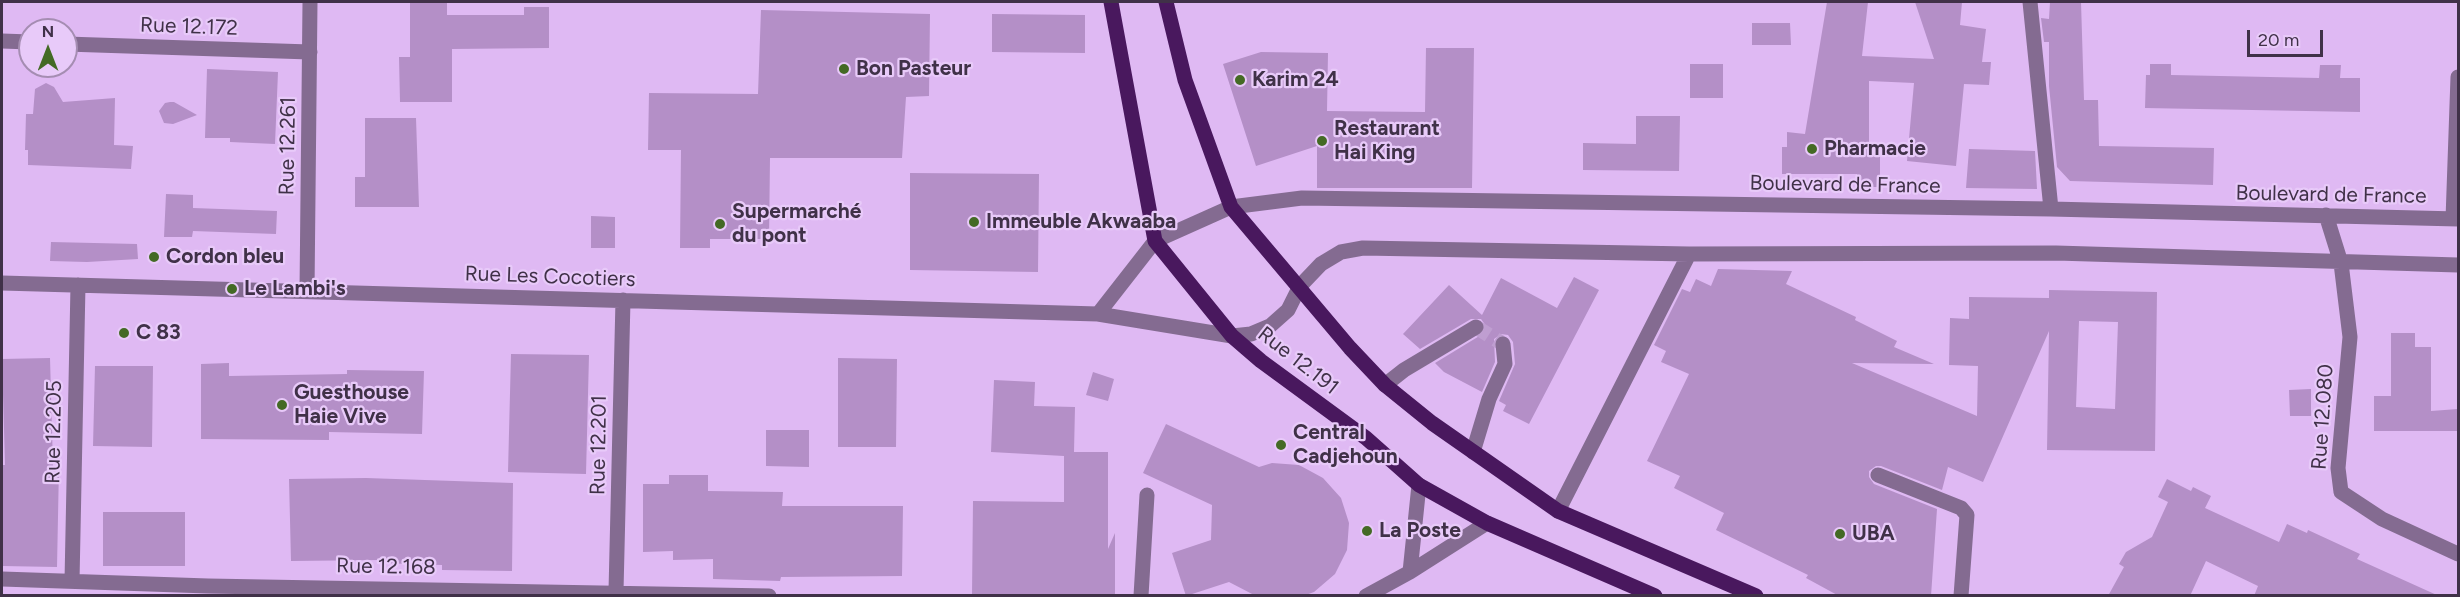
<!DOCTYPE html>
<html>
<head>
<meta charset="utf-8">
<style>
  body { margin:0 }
  #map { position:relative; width:2460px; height:597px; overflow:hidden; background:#dfb9f3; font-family:Figtree,sans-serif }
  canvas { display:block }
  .frame { position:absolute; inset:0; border:3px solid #403148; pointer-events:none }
  .north { position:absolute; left:18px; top:18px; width:60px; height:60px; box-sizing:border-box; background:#e8caf9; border:2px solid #a58db2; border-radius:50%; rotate:0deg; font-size:16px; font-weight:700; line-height:24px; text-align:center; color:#403148 }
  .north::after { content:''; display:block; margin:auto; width:21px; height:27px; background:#446a25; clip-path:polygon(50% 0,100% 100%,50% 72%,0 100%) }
  .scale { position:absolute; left:2247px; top:30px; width:76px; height:27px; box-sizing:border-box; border:3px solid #403148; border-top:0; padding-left:8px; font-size:18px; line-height:21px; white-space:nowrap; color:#403148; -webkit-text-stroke:4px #e8caf9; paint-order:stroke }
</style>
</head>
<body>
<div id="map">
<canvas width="2460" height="597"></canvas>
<div class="frame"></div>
<div class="north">N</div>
<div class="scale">20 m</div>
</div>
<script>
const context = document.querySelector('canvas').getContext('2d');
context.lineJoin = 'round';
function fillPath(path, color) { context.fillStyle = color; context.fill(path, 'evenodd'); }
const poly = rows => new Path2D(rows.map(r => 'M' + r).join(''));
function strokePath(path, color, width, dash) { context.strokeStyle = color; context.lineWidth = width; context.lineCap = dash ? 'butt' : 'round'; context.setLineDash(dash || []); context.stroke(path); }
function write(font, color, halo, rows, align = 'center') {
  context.font = font + ' Figtree,sans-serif'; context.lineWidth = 4.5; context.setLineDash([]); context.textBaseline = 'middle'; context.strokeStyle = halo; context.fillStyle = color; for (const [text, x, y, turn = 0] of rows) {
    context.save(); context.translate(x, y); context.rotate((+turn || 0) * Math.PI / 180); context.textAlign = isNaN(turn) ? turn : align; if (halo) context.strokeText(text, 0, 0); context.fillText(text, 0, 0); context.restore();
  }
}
fillPath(poly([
  [410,2,447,2,447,15,524,15,524,7,549,7,549,48,452,49,452,102,400,102,399,57,410,57],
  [1827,2,1868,2,1862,56,1934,59,1915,2,1962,2,1960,25,1986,29,1982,62,1991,62,1989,85,1964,84,1956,166,1907,161,1914,83,1869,81,1869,151,1880,151,1880,187,1857,187,1857,174,1782,174,1782,147,1787,147,1787,132,1805,134],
  [2050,2,2081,2,2084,100,2098,100,2099,146,2214,148,2213,185,2070,181,2057,167,2049,86,2049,42,2044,42,2041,18,2049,19],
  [761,10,930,14,929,96,906,97,902,158,770,158,769,239,710,239,710,248,680,248,681,150,648,150,649,93,758,94],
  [992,14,1085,15,1085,53,992,52],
  [1752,23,1790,23,1791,45,1752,45],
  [1426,48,1474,48,1472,188,1317,188,1317,146,1256,166,1223,64,1261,52,1328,53,1327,111,1425,112],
  [1690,64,1723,64,1723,98,1690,98],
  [2150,64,2171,64,2171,75,2319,78,2320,65,2341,65,2340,78,2360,78,2360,112,2145,108,2146,75,2150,75],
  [207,69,278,72,275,144,230,142,230,138,205,138],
  [46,83,54,87,63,102,115,98,114,145,133,146,131,169,28,165,28,150,25,150,26,114,33,114,35,89],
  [170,102,174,102,197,115,173,124,164,123,159,111,165,103],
  [1636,116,1680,116,1679,171,1583,170,1583,143,1636,144],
  [365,118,416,118,419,207,355,207,355,177,365,177],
  [1969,149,2035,151,2037,189,1966,188],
  [910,173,1039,174,1038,272,910,270],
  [166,194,193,195,193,208,277,211,276,234,193,231,192,237,164,237],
  [591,216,615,217,615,248,591,248],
  [51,242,137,244,138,259,87,262,50,261],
  [1718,269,1792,271,1786,284,1856,317,1855,320,1897,341,1894,347,1934,364,1852,363,1977,416,1978,366,1949,365,1950,318,1969,319,1969,297,2049,298,2049,290,2157,292,2155,451,2047,450,2049,331,1983,482,1948,467,1942,490,1881,466,1876,466,1869,471,1869,477,1874,484,1937,509,1931,596,1839,596,1806,578,1808,575,1716,530,1724,513,1674,488,1680,476,1647,461,1689,374,1661,362,1666,351,1654,345,1682,289,1690,292,1696,279,1711,286],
  [2079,321,2118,322,2115,409,2076,407],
  [1574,277,1599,290,1529,424,1503,411,1506,405,1499,401,1515,364,1513,342,1508,335,1501,334,1494,339,1495,362,1482,392,1444,372,1435,363,1481,335,1486,326,1481,319,1471,319,1420,349,1403,334,1449,285,1482,315,1501,278,1557,308],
  [2391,333,2415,333,2415,347,2431,347,2431,411,2458,409,2458,431,2374,431,2374,396,2391,396],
  [511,354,589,355,586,474,508,472],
  [50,358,53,466,59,466,57,567,2,566,2,465,5,465,2,359],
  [838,358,897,359,896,447,838,447],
  [229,363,229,376,347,374,347,370,424,371,422,434,329,432,329,440,201,439,201,364],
  [95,366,153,366,152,447,93,446],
  [1093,372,1114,379,1108,401,1086,395],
  [994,380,1035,382,1034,406,1075,407,1074,452,1108,452,1108,549,1115,533,1115,596,972,595,973,501,1064,502,1064,456,991,452],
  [2311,389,2311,416,2290,416,2289,390],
  [1166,424,1259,467,1272,463,1299,465,1323,478,1341,498,1349,523,1347,550,1335,574,1314,592,1303,596,1256,596,1229,582,1186,596,1172,553,1211,540,1212,505,1143,473],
  [766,430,809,430,809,467,766,466],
  [669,475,708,475,708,491,783,492,782,506,903,506,902,576,781,577,780,581,713,579,713,559,673,560,673,551,643,552,643,484,669,484],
  [366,478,513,483,512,571,442,570,442,565,379,563,379,560,291,561,289,479],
  [2167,479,2191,491,2193,487,2211,496,2205,508,2279,542,2287,524,2307,533,2308,530,2360,554,2357,559,2439,596,2254,596,2258,586,2206,561,2190,596,2108,596,2124,567,2119,564,2126,552,2152,537,2168,502,2158,497],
  [103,512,185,512,185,566,103,566]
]), '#b48fc7');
strokePath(poly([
  [1476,327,1503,344]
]), '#bf9ed1', 15, [15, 8]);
strokePath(poly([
  [2030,2,2051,209],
  [2,41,30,42],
  [66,44,310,52],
  [2326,215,2341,263,2350,337,2338,468,2341,492,2382,519,2458,554],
  [2453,219,2458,77],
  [2,283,1098,314,1232,336,1251,334,1270,326,1288,310,1300,286,1321,264,1341,252,1363,248,1689,254,2056,253,2458,265],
  [307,291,310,2],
  [1098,314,1155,241,1231,207,1302,198,2051,209,2458,219],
  [1385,385,1404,370,1476,327],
  [1473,452,1489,399,1505,364,1503,344],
  [1878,475,1961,508,1967,515,1961,596],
  [1558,511,1689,254],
  [1410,572,1419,485],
  [2,579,208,586,769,596],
  [72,581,78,285],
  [616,591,623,300],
  [1141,596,1147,495],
  [1366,596,1410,572,1487,523]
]), '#846b91', 15);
strokePath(poly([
  [1111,2,1155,241,1232,336,1261,361,1366,438,1419,485,1487,523,1655,596],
  [1166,2,1185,80,1231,207,1350,348,1385,385,1432,423,1558,511,1756,596]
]), '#49185e', 15);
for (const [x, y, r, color] of [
  [844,69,6,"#446a25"],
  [1240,80,6,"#446a25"],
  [1322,141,6,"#446a25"],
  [1812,149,6,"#446a25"],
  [974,222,6,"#446a25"],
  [720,224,6,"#446a25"],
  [154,257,6,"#446a25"],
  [232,289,6,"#446a25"],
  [124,333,6,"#446a25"],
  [282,405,6,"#446a25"],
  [1281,445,6,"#446a25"],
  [1367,531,6,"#446a25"],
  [1840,534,6,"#446a25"]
]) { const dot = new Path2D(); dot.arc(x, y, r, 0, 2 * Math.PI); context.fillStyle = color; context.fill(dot); strokePath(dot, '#e8caf9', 2); }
write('21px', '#403148', '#e8caf9', [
  ["Rue 12.172",189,27,2],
  ["Rue 12.261",288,146,-89],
  ["Boulevard de France",1845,185,1],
  ["Boulevard de France",2331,195,1],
  ["Rue Les Cocotiers",550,277,2],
  ["Rue 12.191",1298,361,38],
  ["Rue 12.080",2323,417,-86],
  ["Rue 12.205",54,432,-89],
  ["Rue 12.201",599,445,-89],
  ["Rue 12.168",386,567,1]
]);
write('bold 21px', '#403148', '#e8caf9', [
  ["Bon Pasteur",856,69],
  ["Karim 24",1252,80],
  ["Restaurant",1334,129],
  ["Hai King",1334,153],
  ["Pharmacie",1824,149],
  ["Supermarché",732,212],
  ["du pont",732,236],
  ["Immeuble Akwaaba",986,222],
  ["Cordon bleu",166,257],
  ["Le Lambi's",244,289],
  ["C 83",136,333],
  ["Guesthouse",294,393],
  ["Haie Vive",294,417],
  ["Central",1293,433],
  ["Cadjehoun",1293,457],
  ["La Poste",1379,531],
  ["UBA",1852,534]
], 'left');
</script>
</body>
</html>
